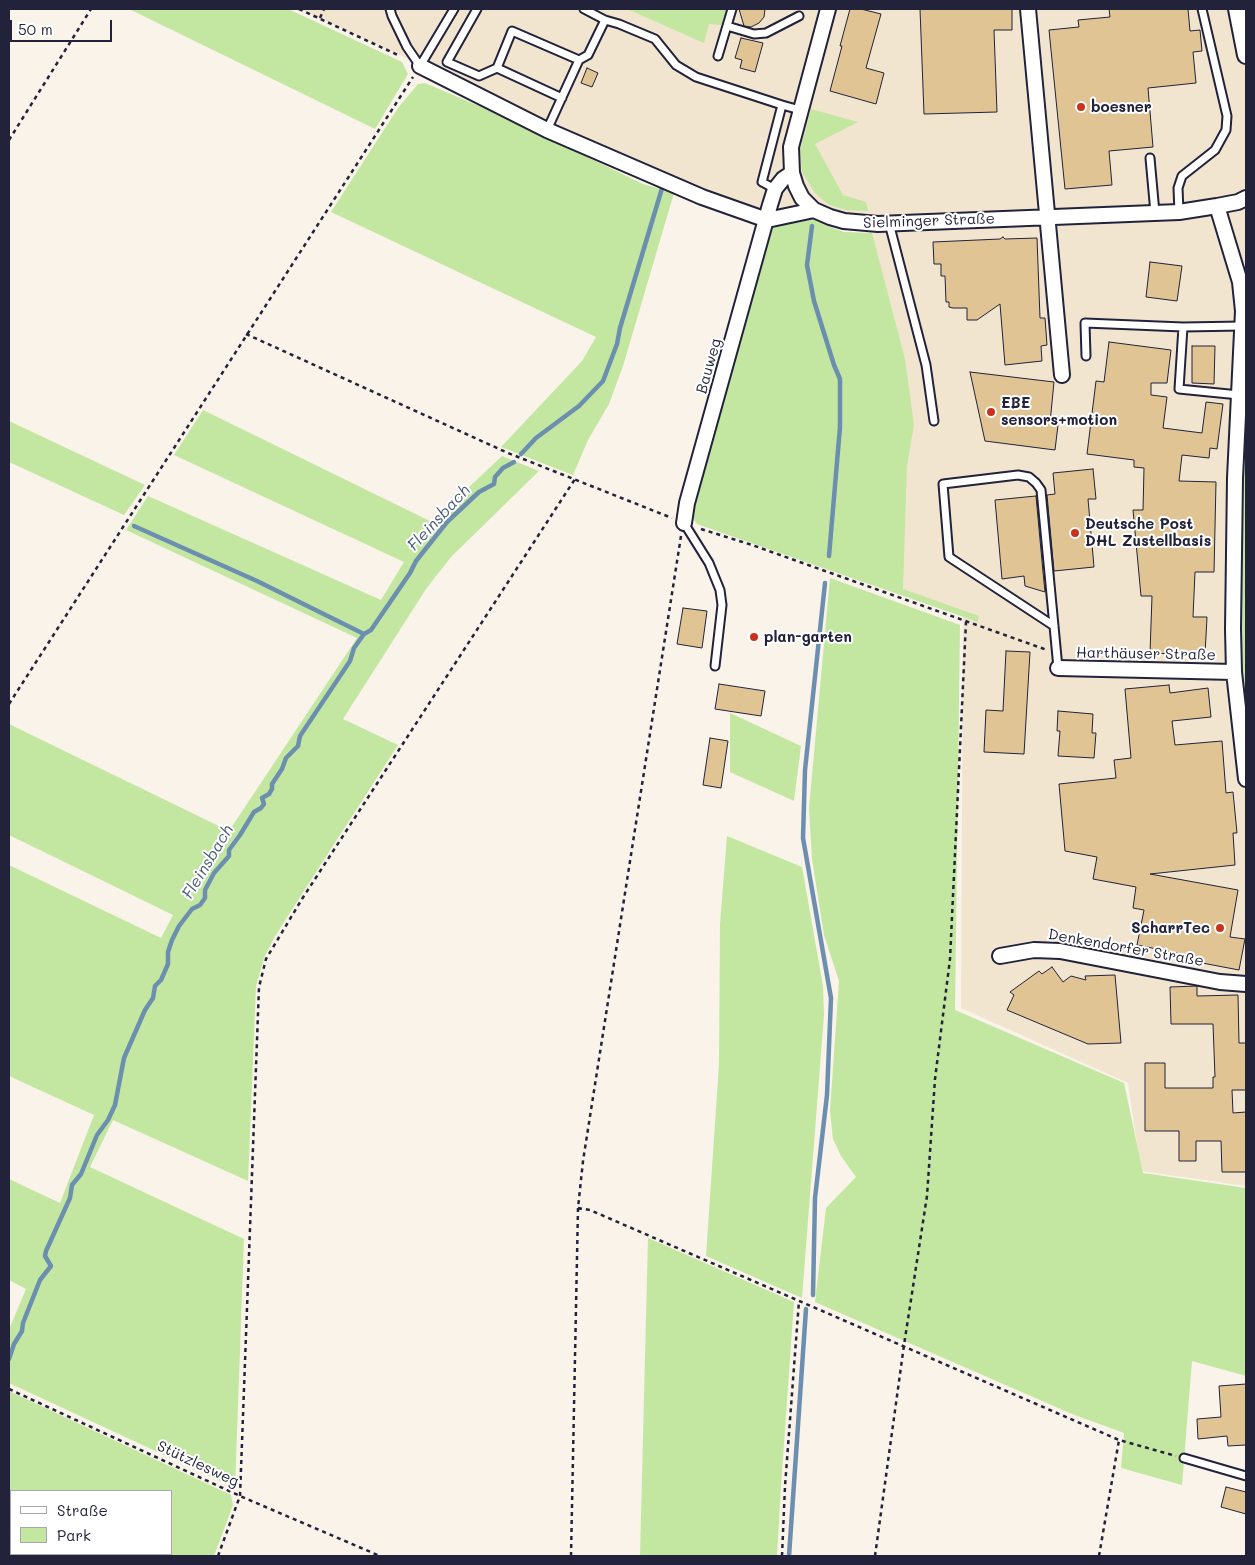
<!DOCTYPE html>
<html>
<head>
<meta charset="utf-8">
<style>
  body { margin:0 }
  #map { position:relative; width:1255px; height:1565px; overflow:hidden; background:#f9f3ea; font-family:Mali,sans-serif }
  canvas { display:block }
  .frame { position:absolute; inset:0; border:10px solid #22223b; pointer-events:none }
  .legend { position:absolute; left:10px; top:1490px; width:162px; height:65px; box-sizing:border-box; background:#fff; border:1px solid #a7a7b1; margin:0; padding:6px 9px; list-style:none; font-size:15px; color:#22223b }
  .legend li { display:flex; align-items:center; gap:10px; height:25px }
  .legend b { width:25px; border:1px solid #a7a7b1 }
  .scale { position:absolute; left:10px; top:20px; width:102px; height:22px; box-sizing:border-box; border:2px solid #22223b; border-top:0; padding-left:6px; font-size:15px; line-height:18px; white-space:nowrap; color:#22223b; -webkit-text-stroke:4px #fff; paint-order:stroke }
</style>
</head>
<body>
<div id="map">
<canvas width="1255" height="1565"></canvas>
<div class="frame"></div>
<ul class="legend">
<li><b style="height:6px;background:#fff"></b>Straße</li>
<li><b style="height:14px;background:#c3e7a1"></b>Park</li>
</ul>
<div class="scale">50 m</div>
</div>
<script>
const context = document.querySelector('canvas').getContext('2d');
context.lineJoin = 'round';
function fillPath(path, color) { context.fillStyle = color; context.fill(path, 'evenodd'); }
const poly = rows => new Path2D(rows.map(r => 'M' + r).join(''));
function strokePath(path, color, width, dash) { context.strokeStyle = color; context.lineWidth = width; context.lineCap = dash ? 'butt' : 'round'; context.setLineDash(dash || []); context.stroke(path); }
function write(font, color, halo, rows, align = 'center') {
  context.font = font + ' Mali,sans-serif'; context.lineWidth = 4; context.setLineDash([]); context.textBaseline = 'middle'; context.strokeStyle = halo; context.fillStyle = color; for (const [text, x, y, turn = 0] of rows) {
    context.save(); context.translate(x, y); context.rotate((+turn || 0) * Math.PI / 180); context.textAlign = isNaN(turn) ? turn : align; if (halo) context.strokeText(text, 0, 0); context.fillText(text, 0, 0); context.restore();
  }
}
fillPath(poly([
  [299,9,1237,9,1246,55,1246,1186,1141,1171,1128,1083,961,1008,963,613,900,592,904,359,871,233,862,223,798,213,738,210]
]), '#f2e5d0');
fillPath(poly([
  [129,9,288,9,402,62,408,74,375,129],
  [627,9,728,9,721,25,709,24,704,43],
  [425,83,500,115,643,184,674,193,623,366,609,404,588,440,573,475,501,447,582,361,596,337,331,212,398,108,418,84],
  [811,109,858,122,815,144,843,195,866,202,868,211,846,210,829,205,815,193,802,172,800,150],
  [817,219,828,226,844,232,872,233,905,359,914,425,907,466,903,589,979,616,978,622,697,524,691,515,690,504,768,226],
  [1246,350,1246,718,1240,670,1239,636,1240,536],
  [203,410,432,522,502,456,539,471,451,557,426,589,343,719,398,745,300,897,274,938,264,958,256,986,248,1181,113,1120,90,1167,244,1239,235,1488,9,1383,9,1327,10,1327,26,1289,9,1280,9,1179,60,1203,94,1115,9,1076,9,865,161,938,173,915,9,835,9,724,229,831,357,638,126,530,148,496,381,600,404,562,174,455],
  [9,421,145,485,124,515,9,462],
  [830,578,960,625,955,1010,1124,1083,1143,1173,1246,1188,1246,1376,1192,1361,1182,1485,1121,1468,1124,1433,1072,1414,815,1302,826,1208,856,1177,841,1156,833,1139,830,1111,839,981,824,935,812,859,809,808],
  [730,713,801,746,794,801,730,772],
  [727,836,802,867,823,986,824,1015,802,1298,706,1256,719,1064,720,924],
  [648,1238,794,1302,781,1486,777,1556,640,1556],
  [9,1391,231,1495,233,1505,214,1556,9,1556],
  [11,1491,171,1491,171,1554,11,1554]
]), '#c3e7a1');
strokePath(poly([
  [812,226,807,265,814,301,834,365,840,379,840,427,829,556],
  [521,454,536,438,579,406,603,381,617,344,620,328,663,185],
  [134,526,257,581,364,634],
  [813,1295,815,1198,827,1095,831,998,803,838,805,770,825,583],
  [9,1359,14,1344,22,1331,23,1323,40,1280,51,1266,45,1256,46,1251,70,1198,72,1185,81,1174,97,1135,108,1120,115,1105,124,1058,145,1010,153,998,155,986,161,980,168,964,168,952,172,940,179,926,192,909,200,905,205,898,205,890,214,873,229,856,229,850,240,835,254,812,261,808,264,804,262,798,269,794,272,789,272,784,282,769,286,758,298,746,300,736,350,661,354,648,364,634,371,630,410,573,416,561,447,522,479,492,494,484,495,477,503,468,514,462],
  [789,1556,806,1309]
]), '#6c8fb0', 4.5);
const building = poly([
  [739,9,765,9,764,17,759,23,751,27,744,26,739,9],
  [850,9,861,9,881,14,866,68,884,73,876,104,830,91,842,46,840,46,850,9],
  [920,9,1012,9,1012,30,994,30,997,112,924,114,920,9],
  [1109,9,1188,9,1190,31,1200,30,1202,51,1193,52,1196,83,1148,88,1153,147,1109,151,1112,185,1065,189,1049,30,1079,27,1078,20,1110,17,1109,9],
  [741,38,763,43,755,72,740,68,742,60,735,58,741,38],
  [587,68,598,73,592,87,581,83,587,68],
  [1003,237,1005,239,1037,238,1040,318,1045,318,1047,345,1041,346,1042,361,1005,365,1000,304,977,320,967,320,967,308,953,308,949,307,949,302,946,302,945,276,941,276,941,264,934,264,933,242,1000,239,1003,237],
  [1150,262,1182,266,1177,301,1146,297,1150,262],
  [1109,342,1171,350,1167,383,1151,383,1151,395,1167,397,1163,428,1202,433,1206,402,1223,404,1217,449,1210,448,1209,458,1182,455,1179,481,1216,482,1214,572,1195,572,1193,617,1207,617,1205,655,1150,653,1152,596,1141,596,1133,510,1143,510,1144,468,1134,467,1134,460,1087,454,1096,381,1104,382,1109,342],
  [1192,346,1215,346,1214,384,1192,383,1192,346],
  [970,372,1054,382,1050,423,1058,425,1055,450,985,441,970,372],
  [1093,469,1096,499,1088,499,1094,567,1054,571,1047,495,1055,494,1053,473,1093,469],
  [1036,496,1043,572,1045,592,1025,586,1024,576,1002,579,995,500,1036,496],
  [683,608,707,611,702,648,677,644,683,608],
  [1006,651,1030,652,1024,754,984,752,986,710,1003,711,1006,651],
  [719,684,765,691,761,716,715,709,719,684],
  [1169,685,1170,693,1208,688,1211,717,1172,721,1175,745,1222,741,1226,793,1233,792,1237,833,1233,833,1235,865,1150,874,1238,890,1230,937,1245,939,1239,970,1176,958,1177,953,1137,945,1144,910,1133,908,1136,887,1093,879,1097,857,1065,851,1059,784,1116,778,1114,760,1131,758,1125,689,1169,685],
  [1058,711,1093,714,1092,733,1096,733,1094,758,1058,756,1060,731,1057,731,1058,711],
  [710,738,728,741,721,788,703,785,710,738],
  [1052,967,1063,982,1071,976,1086,980,1085,976,1115,975,1121,1043,1088,1044,1007,1010,1014,995,1010,992,1039,971,1042,974,1052,967],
  [1197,986,1197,996,1238,995,1239,1043,1246,1043,1246,1090,1232,1090,1233,1113,1246,1112,1246,1172,1222,1172,1221,1141,1196,1141,1196,1161,1179,1161,1179,1131,1145,1131,1145,1063,1165,1063,1165,1088,1213,1088,1213,1077,1215,1077,1213,1024,1171,1024,1170,987,1197,986],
  [1246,1384,1246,1445,1228,1446,1227,1436,1198,1439,1197,1419,1221,1417,1219,1386,1246,1384],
  [1226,1487,1246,1492,1246,1514,1221,1507,1226,1487]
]);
fillPath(building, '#e0c494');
strokePath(building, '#22223b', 1);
const service = poly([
  [390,9,392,16,407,47,420,66,454,9],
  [477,9,447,62,479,76,497,68,562,98],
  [584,9,605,20,619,24,655,39,676,65,696,77,782,105],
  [727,26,754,34,766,33,799,16],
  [718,56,732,9],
  [497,68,512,31,579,60],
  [547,130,579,60,588,55,605,20],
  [1150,158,1155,213],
  [775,189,762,182,782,105,800,110],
  [1179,212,1178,188,1182,176,1215,150,1226,130,1227,116,1202,9],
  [889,223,926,365,934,421],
  [1086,356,1085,323,1183,327],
  [1239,395,1179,389,1183,327,1242,326],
  [684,523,709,563,720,590,722,605,715,666],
  [1054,626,949,557,943,484,1018,475,1029,477,1036,483,1041,490,1058,668],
  [1184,1458,1246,1476]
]);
const minor = poly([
  [1028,9,1062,375],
  [420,66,547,130,702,197,767,220],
  [1217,206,1240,282,1243,311,1235,478,1233,629,1234,672,1246,779],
  [814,210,802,198,796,186,792,173,791,147,828,9],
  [767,220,814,210,830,217,844,221,878,224,1179,212,1217,206,1238,202,1246,198],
  [684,523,687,503,770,205,775,189,783,179,792,173],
  [1058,668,1234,672],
  [1000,956,1034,950,1060,951,1220,982,1246,984]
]);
const tertiary = poly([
  [1237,9,1246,55]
]);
strokePath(service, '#22223b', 11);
strokePath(minor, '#22223b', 18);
strokePath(tertiary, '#22223b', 20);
strokePath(poly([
  [299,9,400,56],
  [320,18,324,9],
  [9,140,91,9],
  [246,334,508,453,672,518],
  [701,529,752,545,1047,650],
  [9,704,413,77],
  [578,1208,590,1210,1119,1440,1176,1456],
  [9,1389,240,1496,380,1556],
  [218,1556,240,1496,259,987,266,959,302,899,575,479],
  [571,1556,578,1208,583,1161,681,536],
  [782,1556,785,1486,799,1301],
  [875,1556,904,1345,927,1196,935,1079,950,959,966,622],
  [1099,1556,1119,1440]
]), '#22223b', 2.5, [4, 4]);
strokePath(service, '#fff', 7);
strokePath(minor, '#fff', 14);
strokePath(tertiary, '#fff', 16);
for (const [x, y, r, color] of [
  [1081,107,5,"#c8321e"],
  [991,412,5,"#c8321e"],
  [1075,533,5,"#c8321e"],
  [754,637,5,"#c8321e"],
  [1220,928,5,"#c8321e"]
]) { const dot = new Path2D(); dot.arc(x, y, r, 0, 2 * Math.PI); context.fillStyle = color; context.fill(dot); strokePath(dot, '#fff', 2); }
write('bold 15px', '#22223b', '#fff', [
  ["boesner",1091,107],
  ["EBE",1001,403],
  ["sensors+motion",1001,420],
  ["Deutsche Post",1085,524],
  ["DHL Zustellbasis",1085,541],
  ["plan-garten",764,637],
  ["ScharrTec",1210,928,"right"]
], 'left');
write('15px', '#22223b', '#fff', [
  ["Sielminger Straße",929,221,-2],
  ["Bauweg",709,366,-74],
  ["Harthäuser Straße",1146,654,1],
  ["Denkendorfer Straße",1126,948,10],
  ["Stützlesweg",198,1464,25]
]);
write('italic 16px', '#475876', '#fff', [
  ["Fleinsbach",439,518,-47],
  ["Fleinsbach",208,862,-59]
]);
</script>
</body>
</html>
